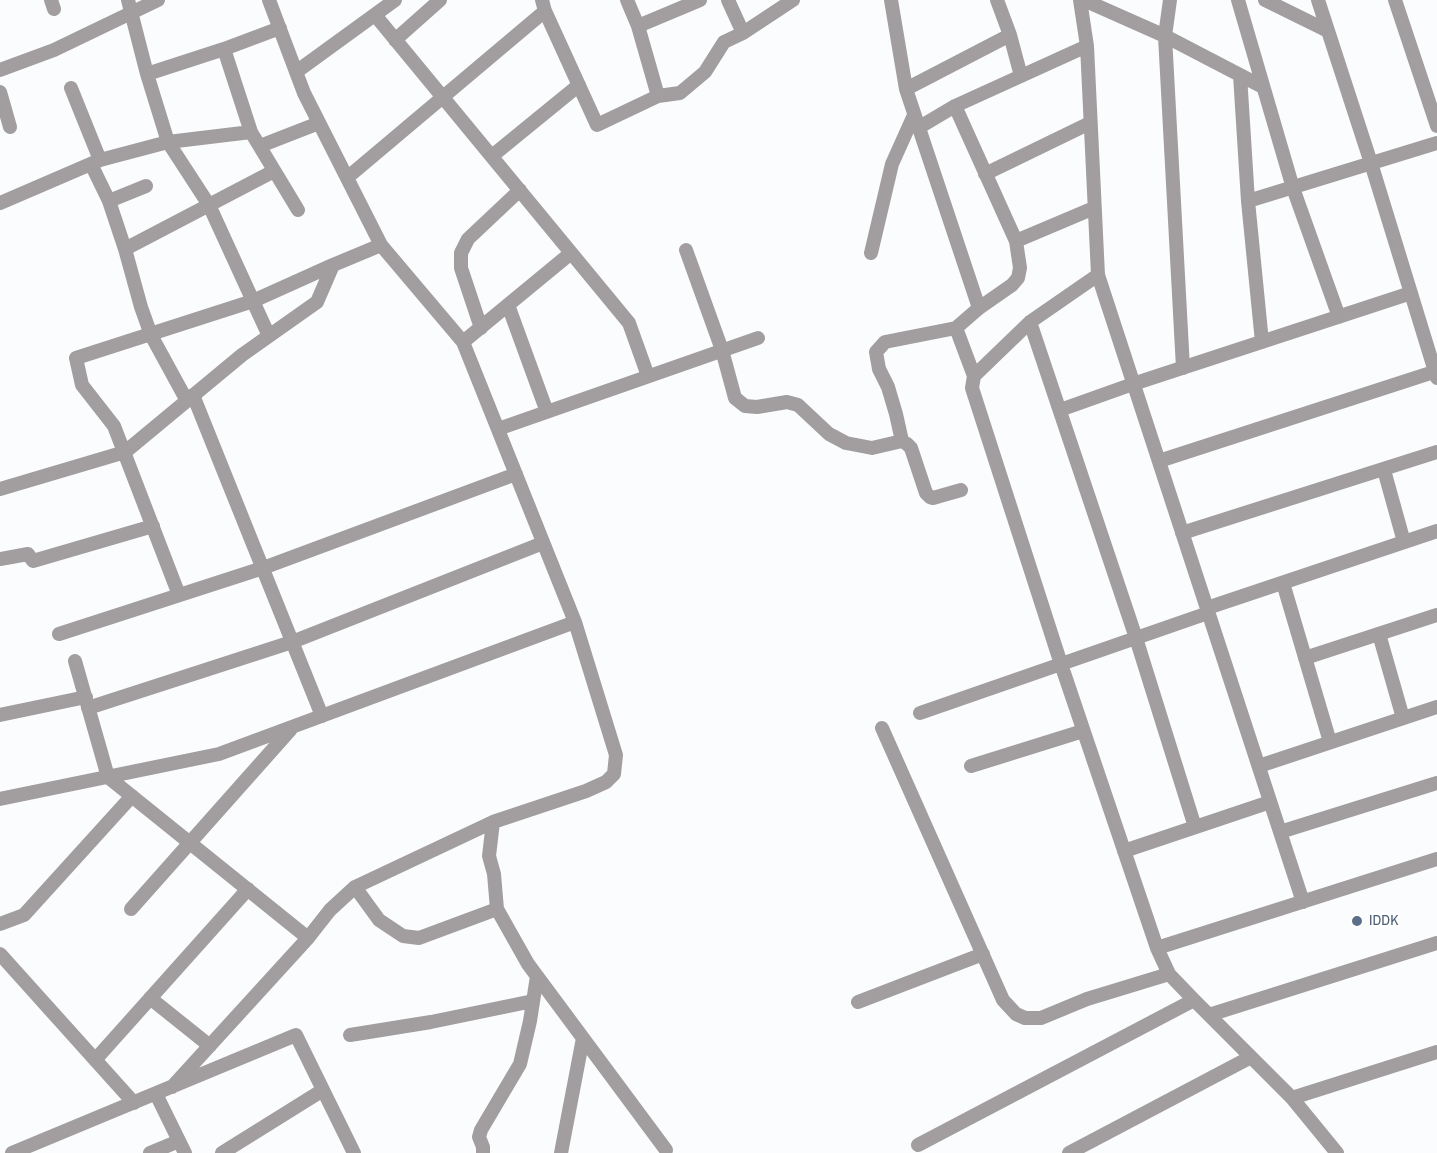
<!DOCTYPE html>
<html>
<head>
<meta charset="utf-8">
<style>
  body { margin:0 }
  canvas { display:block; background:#fafcfe }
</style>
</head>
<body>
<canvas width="1437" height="1153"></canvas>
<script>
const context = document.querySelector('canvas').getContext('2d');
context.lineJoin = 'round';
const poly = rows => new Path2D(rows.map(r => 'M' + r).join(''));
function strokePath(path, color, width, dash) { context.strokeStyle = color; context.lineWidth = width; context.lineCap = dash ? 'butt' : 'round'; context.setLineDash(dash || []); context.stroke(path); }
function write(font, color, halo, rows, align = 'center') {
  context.font = font + ' "Archivo Narrow",sans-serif'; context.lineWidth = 5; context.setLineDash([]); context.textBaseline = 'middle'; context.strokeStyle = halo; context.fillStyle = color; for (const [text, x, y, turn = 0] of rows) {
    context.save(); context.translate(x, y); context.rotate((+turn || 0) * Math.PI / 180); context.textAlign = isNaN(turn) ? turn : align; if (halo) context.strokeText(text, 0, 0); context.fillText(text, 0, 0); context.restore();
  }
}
strokePath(poly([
  [51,0,54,9],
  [128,0,147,74,168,142,209,205,269,336],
  [728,0,743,33],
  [891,0,906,89,979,308],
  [997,0,1010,35,1021,76],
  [1080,0,1087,46,1098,275,1303,902],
  [1084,0,1165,36,1263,87],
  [1170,0,1165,36,1183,368],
  [1238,0,1293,188,1339,317],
  [1265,0,1328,31],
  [1318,0,1371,163,1437,378],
  [1395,0,1437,126],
  [545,11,597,125,658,96,638,26,627,0],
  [375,15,629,323,648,376],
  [638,26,700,0],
  [395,40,440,0],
  [224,49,251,132,298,210],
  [0,70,54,50,158,0],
  [296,72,395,0],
  [147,74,224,49,280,28],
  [1240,75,1248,201,1262,342],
  [71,88,100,160],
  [906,89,1010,35],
  [0,92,10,127],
  [658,96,680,93,705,72,724,42,743,33,793,0],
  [918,128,955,106,1087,46],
  [260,146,319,123],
  [492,156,579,85],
  [91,164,109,201,125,249,141,307,151,335,187,401],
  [985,174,1090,123],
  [348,177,545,11,542,0],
  [109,201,146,186],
  [1248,201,1437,143],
  [0,203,100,160,168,142,251,132],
  [1016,241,1094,208],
  [125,249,274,171],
  [686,250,722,350,735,398,745,406,757,407,787,402,798,405,829,434,846,443,872,448,902,441,907,444,911,448,926,493,930,497,933,498,961,490],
  [871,253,892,164,914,115],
  [1098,275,1030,322,974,376,972,388,1061,664,1157,948,1169,974,1194,1000,1292,1098,1337,1153],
  [508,305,547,412],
  [1030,322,1136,638,1195,827],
  [481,328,461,268,461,253,468,239,520,190],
  [956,328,974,376],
  [463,342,571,253],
  [193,395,322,716],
  [1060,410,1133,384,1411,293],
  [498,429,758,338],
  [902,441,896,414,888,387,879,369,876,352,885,342,956,328,979,308,1012,285,1018,278,1020,268,1016,241,955,106],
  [1159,461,1437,371],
  [1384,470,1404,542],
  [0,489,125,452,242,355,317,302,333,265,381,245],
  [1182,533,1437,452],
  [0,559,28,554,33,561,153,526],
  [1283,583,1330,742],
  [179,595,114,426,82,385,76,358,253,301,333,265],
  [1207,608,1437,531],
  [59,634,263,568,516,474],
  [1379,634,1403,718],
  [1305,658,1437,615],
  [75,661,108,777,308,938],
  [88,708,292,642,543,543],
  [920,713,1208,613],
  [0,715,86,697],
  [882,728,1003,1000,1016,1014,1025,1018,1041,1018,1087,999,1169,974],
  [971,766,1083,731],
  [1259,766,1437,707],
  [0,799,219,754,575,622],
  [493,822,489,856,494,874,497,909,528,964,666,1150],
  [1280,832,1437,783],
  [1124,851,1270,802],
  [355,887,379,920,403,936,419,938,497,909],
  [131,909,291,729],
  [0,924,24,915,132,796],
  [1157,948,1437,859],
  [0,954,134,1103],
  [150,998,210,1046],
  [858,1002,983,954],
  [1209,1015,1437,943],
  [350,1035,431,1022,533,1001],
  [95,1060,248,889],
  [172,1087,308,938,330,910,355,887,493,822,586,791,606,782,614,774,616,755,575,622,463,342,381,245,304,93,269,0],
  [156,1094,185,1153],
  [1292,1098,1437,1052],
  [918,1145,1194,1000],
  [12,1153,296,1035,354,1153],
  [150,1153,179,1141],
  [222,1153,323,1090],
  [483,1153,483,1147,479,1137,481,1130,520,1064,530,1021,537,976],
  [561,1153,583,1038],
  [1069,1153,1251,1057]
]), '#a29e9f', 14);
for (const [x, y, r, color] of [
  [1357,921,6,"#5c6f8a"]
]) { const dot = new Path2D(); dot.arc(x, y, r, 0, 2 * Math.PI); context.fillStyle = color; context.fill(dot); strokePath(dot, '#fff', 2); }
write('15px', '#4e5e75', '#fff', [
  ["IDDK",1369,921]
], 'left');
</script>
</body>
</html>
